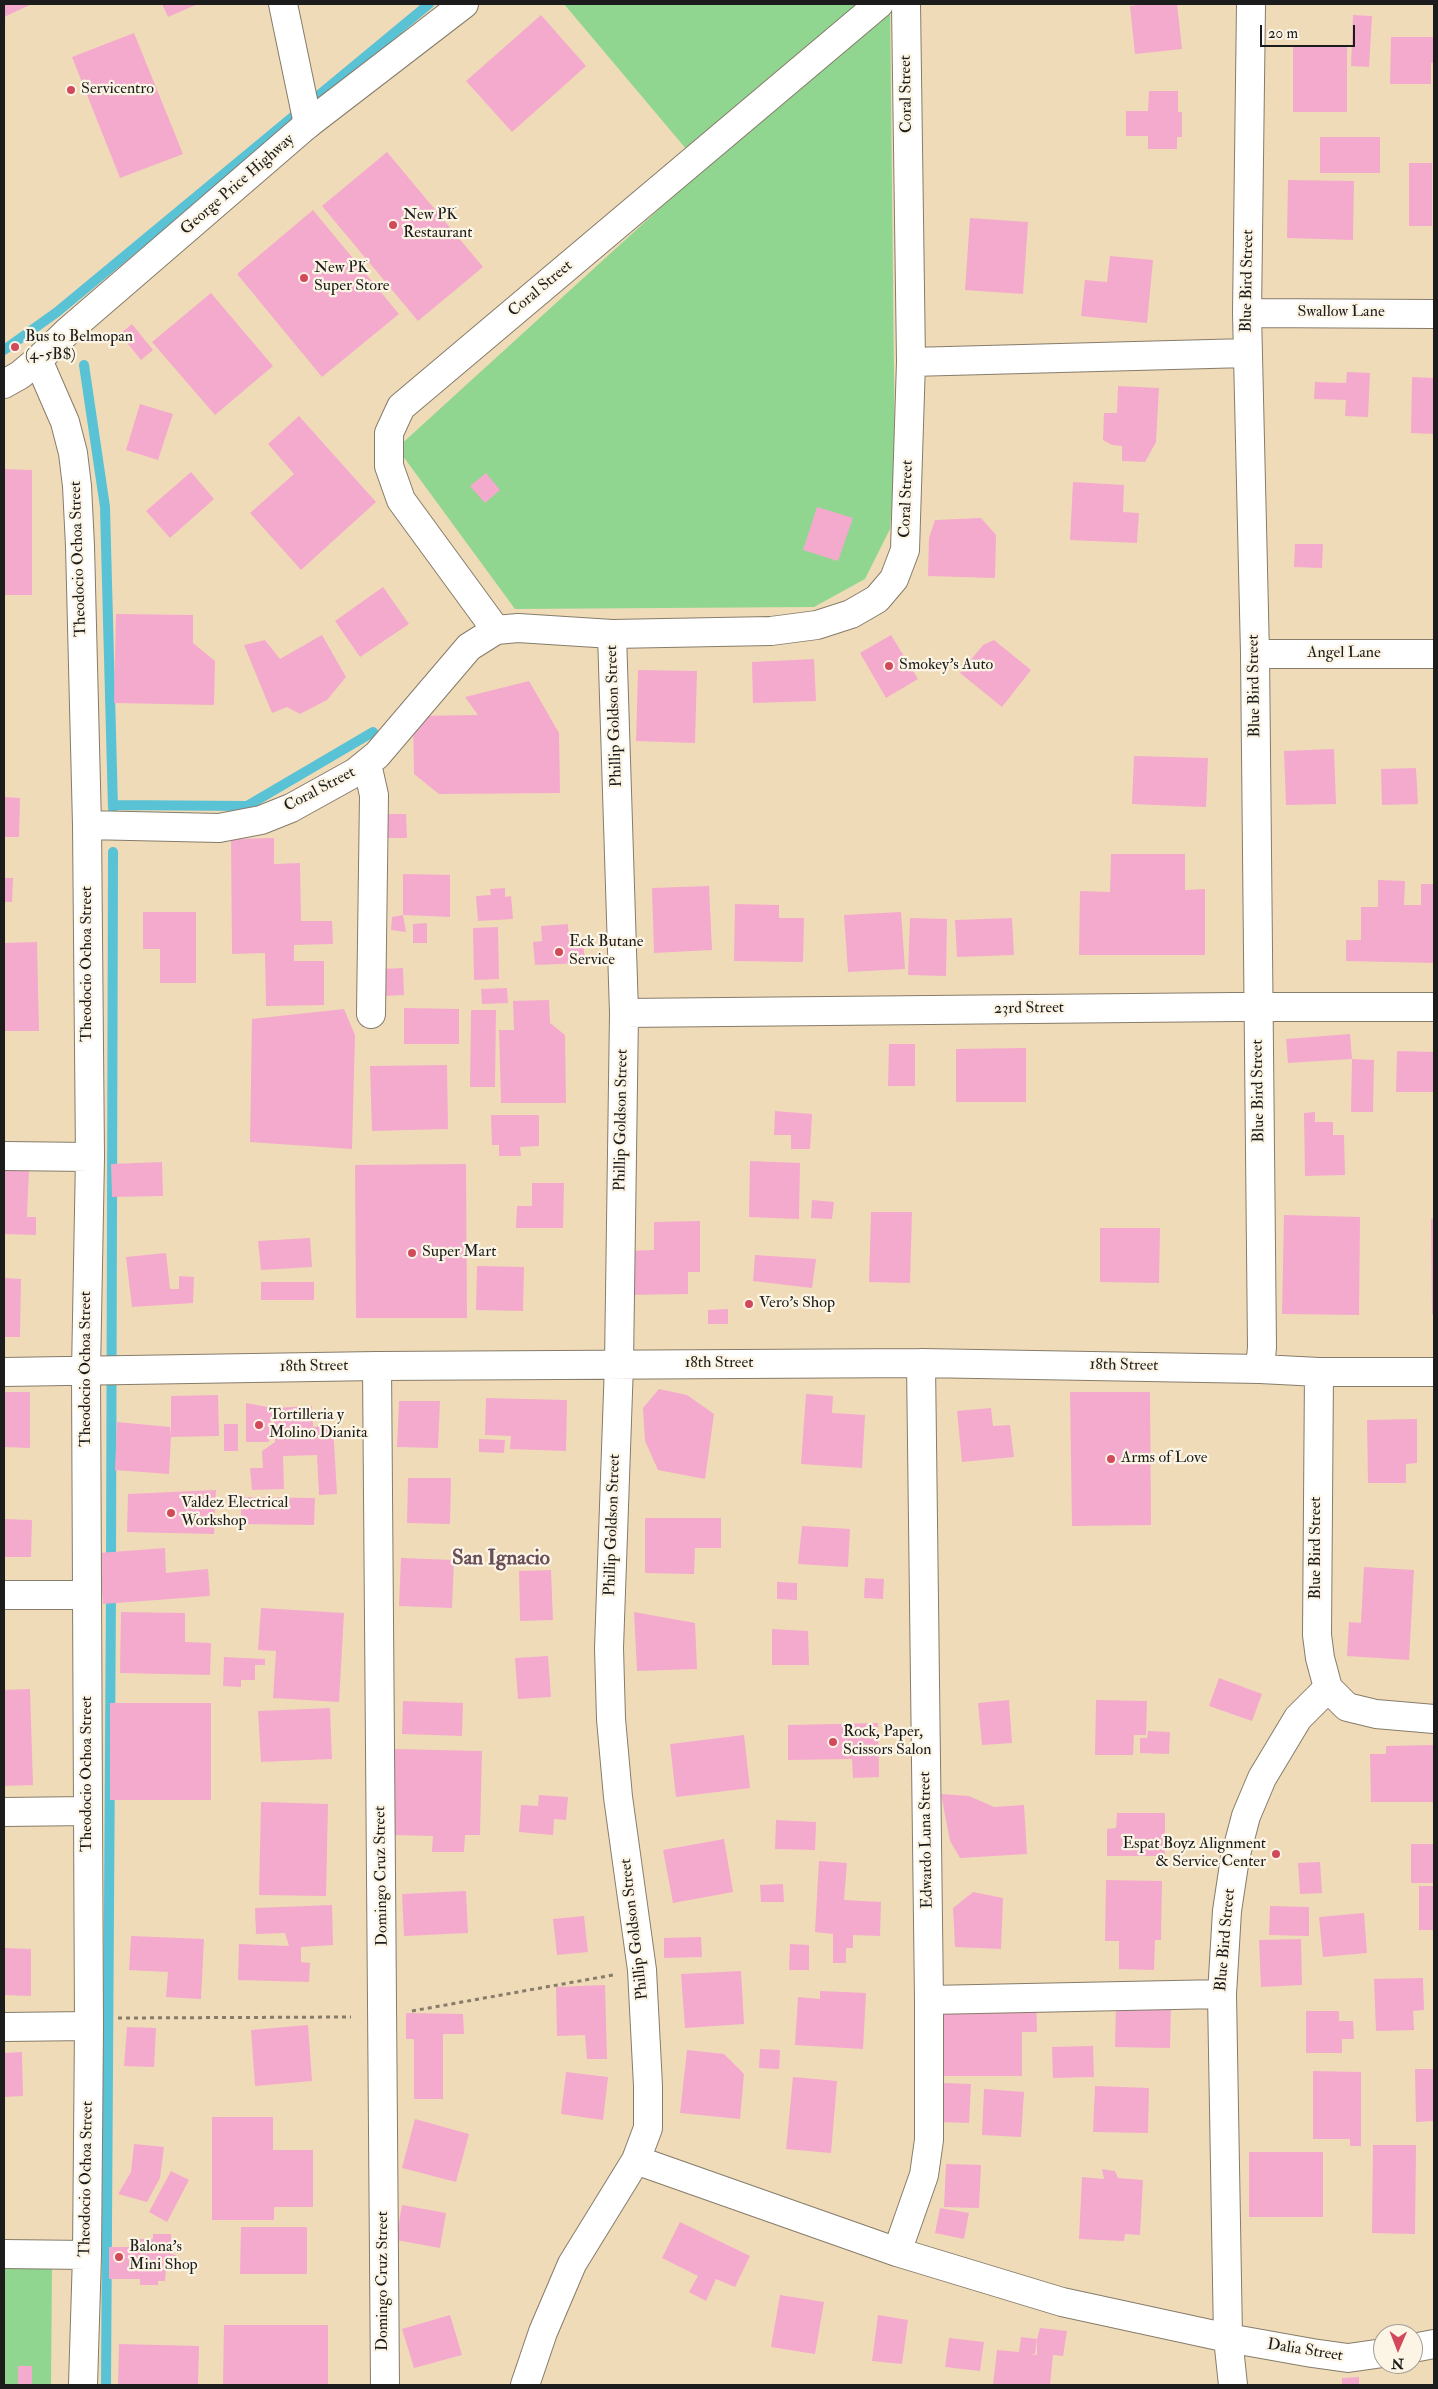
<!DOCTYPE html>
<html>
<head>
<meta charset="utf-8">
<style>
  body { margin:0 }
  #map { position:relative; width:1438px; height:2389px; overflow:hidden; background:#f0dbb9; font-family:"IM FELL Double Pica",serif }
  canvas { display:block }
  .frame { position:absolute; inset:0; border:5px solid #1c1c1c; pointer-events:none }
  .north { position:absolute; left:1373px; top:2324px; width:50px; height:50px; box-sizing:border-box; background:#fcf5e5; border:1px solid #a29e95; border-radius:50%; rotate:181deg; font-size:14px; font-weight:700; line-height:20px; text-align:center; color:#1c1c1c }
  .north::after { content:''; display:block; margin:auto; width:18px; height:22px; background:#d1495b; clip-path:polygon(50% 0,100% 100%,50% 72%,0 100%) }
  .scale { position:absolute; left:1260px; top:25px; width:95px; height:22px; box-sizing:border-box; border:2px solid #1c1c1c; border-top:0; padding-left:6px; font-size:15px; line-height:18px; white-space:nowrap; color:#1c1c1c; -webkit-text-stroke:4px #fcf5e5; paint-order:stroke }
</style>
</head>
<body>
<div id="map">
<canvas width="1438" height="2389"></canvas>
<div class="frame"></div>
<div class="north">N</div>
<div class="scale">20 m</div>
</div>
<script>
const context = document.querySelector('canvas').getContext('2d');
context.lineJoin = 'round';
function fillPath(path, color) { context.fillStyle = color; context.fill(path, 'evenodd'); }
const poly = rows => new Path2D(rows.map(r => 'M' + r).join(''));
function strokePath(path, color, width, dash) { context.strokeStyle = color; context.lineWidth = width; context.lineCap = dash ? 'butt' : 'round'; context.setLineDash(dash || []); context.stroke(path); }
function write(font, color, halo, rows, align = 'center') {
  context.font = font + ' "IM FELL Double Pica",serif'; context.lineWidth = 4.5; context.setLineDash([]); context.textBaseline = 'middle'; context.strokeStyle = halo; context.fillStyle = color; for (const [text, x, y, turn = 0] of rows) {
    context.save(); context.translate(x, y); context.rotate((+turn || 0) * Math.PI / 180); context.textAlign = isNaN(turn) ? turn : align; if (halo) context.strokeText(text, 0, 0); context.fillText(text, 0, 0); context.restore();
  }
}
fillPath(poly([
  [564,4,890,4,895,463,890,529,865,579,814,607,515,609,397,448,703,169],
  [4,2263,52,2264,51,2385,4,2385]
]), '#90d690');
strokePath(poly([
  [4,350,57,312,429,4],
  [84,365,105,507,113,808],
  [113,805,247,806,373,732],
  [111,1566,113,852],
  [106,2385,111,1590]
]), '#59c2d5', 10);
fillPath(poly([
  [4,4,32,4,4,17],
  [162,4,198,4,168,17],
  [1148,4,1177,4,1182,49,1135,54,1130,6],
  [541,15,586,66,512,132,466,81],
  [1353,15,1372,16,1369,67,1351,66],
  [134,33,183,154,120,178,72,57],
  [1391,37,1434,37,1434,63,1431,63,1431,84,1390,84],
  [1293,45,1347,45,1347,112,1293,112],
  [1149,91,1178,91,1178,112,1182,112,1182,137,1177,137,1177,149,1148,149,1148,136,1126,136,1126,111,1148,111],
  [1320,137,1380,137,1380,173,1320,173],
  [387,152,483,267,418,321,322,206],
  [1409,163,1432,163,1432,226,1409,226],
  [1288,180,1354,181,1353,240,1287,238],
  [313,210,399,314,322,377,237,274],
  [970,218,1028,222,1023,294,965,290],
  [1110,256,1153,260,1147,323,1081,316,1085,280,1107,282],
  [211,293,273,366,215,415,152,342],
  [132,324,153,350,141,360,120,334],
  [1347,372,1370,373,1368,417,1345,416,1346,400,1314,399,1315,382,1346,383],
  [1412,377,1434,378,1434,434,1411,433],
  [1118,386,1159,388,1156,442,1145,462,1122,461,1122,446,1112,445,1103,440,1104,413,1117,413],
  [140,404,173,414,158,460,126,450],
  [299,416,376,502,301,570,250,513,294,474,268,444],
  [4,469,32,470,32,595,4,595],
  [191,472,214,499,170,538,146,511],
  [486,473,500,490,485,503,470,486],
  [1073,482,1124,485,1123,512,1139,513,1137,543,1070,540],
  [817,507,853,518,838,561,803,550],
  [981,518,996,535,995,578,928,576,929,538,935,520],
  [1295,544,1323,544,1322,568,1294,567],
  [383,587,409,624,360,657,335,621],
  [116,614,193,615,193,643,215,661,214,705,114,703],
  [322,635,346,677,327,700,300,714,287,707,272,713,244,645,265,640,280,659],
  [891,635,918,679,886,698,860,653],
  [994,640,1031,670,1002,707,960,673,983,645],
  [814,659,816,701,753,703,752,662],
  [638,670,697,671,695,743,636,741],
  [529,681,559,733,560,793,439,794,414,774,413,716,478,715,465,697],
  [1334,749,1336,804,1286,805,1284,751],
  [1134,756,1208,758,1206,807,1132,804],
  [1416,768,1418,804,1382,805,1381,769],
  [4,797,20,798,19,837,4,837],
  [385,814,406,814,407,838,385,838],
  [274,838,274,864,300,863,301,921,332,921,333,944,294,945,294,961,324,961,324,1005,266,1006,265,953,232,954,231,839],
  [1111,854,1185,854,1185,890,1205,889,1205,955,1079,955,1080,891,1110,892],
  [403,874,450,875,450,917,403,915],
  [4,878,13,878,12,902,4,902],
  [1378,880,1405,881,1404,905,1421,905,1421,884,1434,884,1434,963,1346,961,1346,940,1361,940,1361,907,1378,907],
  [709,886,712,950,654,953,652,888],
  [505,888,505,897,511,896,513,919,478,921,476,896,491,895,490,889],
  [735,904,779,905,779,918,804,918,803,962,734,961],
  [143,912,196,912,196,983,160,983,160,949,143,949],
  [901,912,905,969,848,972,844,915],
  [403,915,406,932,391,930,392,917],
  [910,918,947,919,946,976,908,975],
  [1012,918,1014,955,957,957,955,920],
  [427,923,427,943,413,943,413,924],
  [568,924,569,941,583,940,585,963,535,965,533,942,542,941,541,926],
  [498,927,499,979,474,980,473,928],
  [37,942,39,1031,4,1031,4,943],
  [403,968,404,995,383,996,381,969],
  [507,988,508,1003,482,1004,481,989],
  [549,1000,550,1023,565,1035,566,1103,501,1103,499,1030,514,1030,513,1001],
  [404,1008,459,1009,459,1044,404,1044],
  [344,1009,355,1035,352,1149,250,1142,252,1019],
  [471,1010,496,1010,495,1087,470,1087],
  [1350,1034,1352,1059,1288,1063,1286,1039],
  [889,1044,915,1044,915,1086,888,1086],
  [1026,1048,1026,1102,956,1102,956,1049],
  [1397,1051,1434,1052,1434,1092,1396,1092],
  [1352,1059,1374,1060,1373,1112,1351,1112],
  [447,1065,448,1129,372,1131,370,1066],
  [775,1111,812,1114,810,1149,791,1149,791,1135,774,1135],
  [1315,1112,1315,1122,1333,1122,1333,1135,1344,1135,1345,1175,1305,1176,1304,1113],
  [491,1115,539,1115,539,1146,520,1147,521,1156,499,1156,499,1145,492,1145],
  [750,1161,800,1163,799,1219,749,1217],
  [162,1162,163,1196,112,1197,111,1164],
  [466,1164,467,1318,356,1318,355,1165],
  [4,1168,29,1169,27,1217,36,1217,36,1235,4,1234],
  [532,1183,564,1183,563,1228,516,1228,517,1206,532,1206],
  [812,1200,834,1202,832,1219,811,1218],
  [871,1212,912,1212,910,1283,869,1282],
  [1284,1215,1360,1217,1359,1315,1282,1314],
  [1431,1219,1434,1219,1434,1314,1432,1314],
  [700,1221,700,1272,688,1272,688,1294,626,1295,625,1251,654,1250,654,1222],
  [1100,1228,1160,1228,1159,1283,1100,1282],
  [310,1238,312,1267,261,1270,258,1241],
  [166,1253,170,1289,179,1289,179,1276,194,1277,193,1303,132,1307,126,1257],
  [755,1255,816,1259,812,1288,753,1281],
  [477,1266,524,1267,523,1311,476,1310],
  [4,1278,21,1279,20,1337,4,1337],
  [261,1282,314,1282,314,1300,261,1300],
  [728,1309,728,1324,708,1324,708,1310],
  [659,1389,687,1395,714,1414,705,1479,658,1470,645,1441,643,1408],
  [4,1392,30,1392,30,1448,4,1447],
  [1070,1392,1150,1392,1151,1525,1072,1526],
  [806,1394,833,1396,832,1413,865,1415,862,1468,801,1464],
  [218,1395,219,1436,171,1437,169,1474,115,1470,117,1422,170,1427,171,1437,171,1396],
  [486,1398,567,1400,566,1451,510,1449,511,1436,485,1435],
  [399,1401,440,1401,438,1448,397,1447],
  [246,1403,273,1408,269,1442,246,1442],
  [312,1406,313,1427,333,1425,337,1494,319,1495,317,1455,283,1456,284,1489,252,1490,250,1468,263,1468,262,1451,275,1442,273,1408],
  [991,1408,993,1426,1010,1425,1014,1457,962,1462,957,1411],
  [1417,1419,1417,1463,1406,1464,1406,1483,1368,1483,1367,1420],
  [224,1424,238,1424,238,1451,224,1451],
  [479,1439,505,1440,504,1453,479,1452],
  [408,1478,451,1478,450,1524,407,1523],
  [216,1490,214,1534,127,1532,128,1494],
  [241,1497,315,1498,314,1525,241,1524],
  [645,1518,721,1518,721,1548,695,1548,694,1574,645,1573],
  [4,1519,32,1520,31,1557,4,1557],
  [802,1526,850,1529,848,1567,798,1564],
  [165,1548,166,1573,208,1569,210,1596,103,1604,99,1553],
  [401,1558,454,1560,452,1608,399,1606],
  [1364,1567,1414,1570,1409,1660,1347,1656,1349,1622,1361,1623],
  [551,1570,553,1620,520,1621,519,1571],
  [865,1578,884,1579,883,1599,864,1598],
  [777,1582,797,1583,797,1600,777,1599],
  [261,1608,344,1613,339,1702,273,1698,276,1651,258,1650],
  [121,1612,185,1613,185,1642,211,1643,210,1675,120,1673],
  [634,1612,695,1623,697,1669,637,1671],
  [772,1629,808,1631,809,1665,772,1665],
  [548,1656,551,1697,518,1699,515,1658],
  [224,1657,265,1659,265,1665,255,1665,255,1680,241,1680,241,1687,223,1686],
  [1219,1678,1262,1694,1252,1721,1209,1706],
  [30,1689,33,1785,4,1786,4,1690],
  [1009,1700,1012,1743,982,1745,978,1703],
  [1096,1700,1147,1701,1146,1735,1134,1735,1133,1755,1095,1755],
  [403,1701,463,1703,462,1736,402,1734],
  [110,1703,211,1703,211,1800,110,1800],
  [330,1708,332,1759,261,1762,258,1711],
  [878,1723,879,1777,853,1778,852,1759,788,1760,788,1725],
  [1148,1731,1170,1732,1169,1754,1140,1753,1140,1738,1147,1738],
  [744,1735,750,1788,676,1797,670,1744],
  [1434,1745,1434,1802,1371,1802,1370,1754,1386,1754,1386,1746],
  [394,1749,482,1751,480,1835,465,1835,464,1852,432,1852,433,1836,392,1835],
  [941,1794,969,1796,994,1807,1024,1805,1027,1854,960,1858,950,1841],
  [539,1795,568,1797,566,1820,554,1819,553,1835,519,1832,521,1805,538,1806],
  [261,1802,328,1804,326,1896,259,1895],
  [1117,1813,1165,1813,1165,1856,1107,1856,1107,1829,1116,1828],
  [776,1820,816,1822,815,1850,775,1849],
  [724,1839,733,1892,673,1903,663,1850],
  [1411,1844,1434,1844,1434,1883,1411,1883],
  [819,1861,847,1863,844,1900,881,1902,880,1936,853,1935,853,1948,846,1948,846,1963,833,1963,833,1934,815,1932],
  [1320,1862,1322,1893,1300,1894,1298,1863],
  [1106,1880,1162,1881,1161,1940,1155,1940,1154,1970,1119,1969,1119,1941,1105,1941],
  [783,1884,784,1902,761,1902,760,1885],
  [1419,1886,1434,1886,1434,1930,1419,1930],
  [466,1891,468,1933,404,1936,402,1894],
  [973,1892,1003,1898,1001,1949,955,1947,953,1908],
  [332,1905,333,1945,301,1947,301,1962,310,1963,309,1982,238,1980,239,1944,289,1946,285,1933,256,1934,255,1908],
  [1270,1906,1309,1907,1309,1936,1269,1935],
  [1364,1913,1367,1953,1323,1957,1319,1917],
  [584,1916,588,1952,557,1955,553,1919],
  [131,1936,204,1939,201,1999,166,1997,168,1972,129,1970],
  [701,1937,702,1957,664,1958,664,1938],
  [1301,1939,1302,1985,1261,1987,1259,1940],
  [790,1944,809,1945,809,1970,789,1970],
  [4,1948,31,1949,31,1996,4,1995],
  [741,1971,744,2024,685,2028,681,1974],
  [1423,1978,1424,2010,1413,2011,1414,2030,1376,2031,1374,1979],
  [605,1985,607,2059,587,2059,585,2035,557,2036,556,1987],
  [820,1991,866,1993,863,2049,795,2045,798,1997,820,1999],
  [1036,1993,1037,2032,1022,2032,1022,2076,942,2076,941,1994],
  [1116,2003,1171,2004,1170,2048,1115,2047],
  [1306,2011,1339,2011,1339,2021,1353,2021,1354,2039,1342,2039,1342,2053,1306,2053],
  [406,2013,463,2014,464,2034,443,2034,443,2099,414,2099,414,2039,406,2039],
  [308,2025,312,2081,255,2086,251,2030],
  [127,2027,156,2028,154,2067,124,2066],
  [1093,2046,1094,2077,1053,2078,1052,2047],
  [760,2049,780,2050,779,2069,759,2068],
  [687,2050,724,2054,744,2074,740,2119,680,2113],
  [22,2052,23,2096,4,2097,4,2053],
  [1415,2069,1434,2069,1434,2121,1416,2122],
  [1313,2071,1361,2072,1361,2146,1350,2146,1350,2139,1313,2139],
  [566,2072,608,2077,603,2120,561,2114],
  [793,2077,837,2081,831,2153,786,2149],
  [943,2083,971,2084,969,2123,941,2122],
  [1095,2086,1149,2088,1148,2133,1093,2132],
  [984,2089,1024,2092,1021,2137,982,2135],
  [212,2117,273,2117,273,2150,313,2150,313,2207,274,2207,274,2220,212,2220],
  [415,2119,469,2134,456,2182,402,2168],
  [134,2144,164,2147,160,2178,147,2202,118,2194,131,2172],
  [1373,2145,1416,2145,1415,2234,1372,2233],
  [1249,2152,1323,2152,1323,2217,1249,2217],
  [946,2164,981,2165,979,2208,944,2207],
  [1102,2169,1115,2171,1118,2178,1143,2180,1140,2235,1125,2234,1124,2241,1079,2239,1082,2177,1104,2179],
  [171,2171,189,2180,167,2222,149,2212],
  [402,2205,446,2213,440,2248,396,2240],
  [940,2208,969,2213,964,2239,935,2233],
  [680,2222,750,2256,735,2287,716,2279,706,2301,689,2292,698,2276,662,2258],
  [241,2227,307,2227,307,2274,240,2274],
  [153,2234,171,2234,171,2254,176,2255,176,2268,166,2268,165,2281,158,2281,158,2285,140,2285,140,2279,109,2279,109,2247,136,2247,137,2239,153,2239],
  [780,2295,824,2302,815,2354,771,2347],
  [450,2315,462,2355,414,2368,402,2329],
  [878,2315,908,2320,902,2364,872,2361],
  [224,2325,328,2325,328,2385,223,2384],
  [1040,2328,1067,2331,1063,2356,1053,2355,1050,2385,993,2385,997,2350,1019,2352,1021,2337,1037,2339,1035,2354,1029,2354,1037,2355,1037,2339],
  [949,2338,984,2342,980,2371,945,2367],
  [119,2344,199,2346,198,2385,118,2385],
  [18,2366,32,2366,32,2385,18,2385],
  [1359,2377,1359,2385,1342,2385,1342,2378]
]), '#f4aacc');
const minor = poly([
  [283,4,308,124],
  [1251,4,1247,313,1255,654,1262,1347,1260,1369],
  [1247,313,1434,314],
  [38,360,65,422,73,453,77,486,80,546,87,825,90,1157,86,1372,89,2026,87,2255,83,2385],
  [911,362,1247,353],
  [496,630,401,500,389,466,389,433,401,407,879,4],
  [1255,654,1434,654],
  [367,764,374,795,371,1014],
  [87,825,219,828,261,820,291,808,356,772,377,755,469,647,496,630,518,628,612,634,771,631,817,625,851,614,877,599,894,579,905,550,911,362,906,4],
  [624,1013,1235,1007,1434,1007],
  [4,1156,90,1157],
  [377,1366,385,2385],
  [4,1372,377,1366,921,1363,1260,1369,1319,1372,1434,1372],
  [1319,1372,1317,1635,1320,1658,1328,1688,1347,1707,1376,1714,1434,1719],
  [4,1595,86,1595],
  [4,1812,88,1811],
  [929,2000,1222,1994],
  [4,2027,89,2026],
  [636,2160,897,2252,1062,2302,1228,2338,1312,2353,1348,2358,1383,2353],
  [897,2252,924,2175,929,2140,929,2000,921,1363],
  [4,2254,87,2255],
  [1413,2348,1434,2344],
  [525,2385,543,2332,572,2264,636,2160,648,2128,648,2086,642,1970,618,1797,611,1719,609,1648,619,1364,624,1013,612,634],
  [1233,2385,1228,2338,1222,1994,1227,1911,1235,1858,1246,1816,1262,1778,1298,1718,1328,1688]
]);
const highway = poly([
  [4,384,20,375,38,360,68,331,308,124,464,4]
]);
strokePath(minor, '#867c6a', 30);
strokePath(highway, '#867c6a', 30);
strokePath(poly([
  [412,2011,613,1975],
  [118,2018,351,2017]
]), '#867c6a', 3, [4, 4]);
strokePath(minor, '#fff', 28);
strokePath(highway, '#fff', 28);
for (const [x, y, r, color] of [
  [71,90,5,"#d1495b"],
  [393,225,5,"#d1495b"],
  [304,278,5,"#d1495b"],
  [15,347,5,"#d1495b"],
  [889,666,5,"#d1495b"],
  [559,952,5,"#d1495b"],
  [412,1253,5,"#d1495b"],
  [749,1304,5,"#d1495b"],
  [259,1425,5,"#d1495b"],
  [1111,1459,5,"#d1495b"],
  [171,1513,5,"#d1495b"],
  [833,1742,5,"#d1495b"],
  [1276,1854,5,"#d1495b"],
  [119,2257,5,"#d1495b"]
]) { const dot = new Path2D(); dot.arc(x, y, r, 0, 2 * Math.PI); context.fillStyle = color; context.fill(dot); strokePath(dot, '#fcf5e5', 2); }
write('16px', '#1c1c1c', '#fcf5e5', [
  ["Servicentro",81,90],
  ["New PK",403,216],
  ["Restaurant",403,234],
  ["New PK",314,269],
  ["Super Store",314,287],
  ["Bus to Belmopan",25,338],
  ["(4-5B$)",25,356],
  ["Smokey's Auto",899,666],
  ["Eck Butane",569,943],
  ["Service",569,961],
  ["Super Mart",422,1253],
  ["Vero's Shop",759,1304],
  ["Tortilleria y",269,1416],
  ["Molino Dianita",269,1434],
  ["Arms of Love",1121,1459],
  ["Valdez Electrical",181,1504],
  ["Workshop",181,1522],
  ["Rock, Paper,",843,1733],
  ["Scissors Salon",843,1751],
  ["Espat Boyz Alignment",1266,1845,"right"],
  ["& Service Center",1266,1863,"right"],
  ["Balona's",129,2248],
  ["Mini Shop",129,2266]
], 'left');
write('16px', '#1c1c1c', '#fcf5e5', [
  ["Coral Street",907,94,-91],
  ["George Price Highway",238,185,-41],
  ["Blue Bird Street",1248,281,-89],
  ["Coral Street",541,289,-40],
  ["Swallow Lane",1341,313],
  ["Coral Street",907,499,-88],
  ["Theodocio Ochoa Street",79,559,-92],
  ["Angel Lane",1344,654],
  ["Blue Bird Street",1255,686,-91],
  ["Phillip Goldson Street",615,716,-92],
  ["Coral Street",320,790,-28],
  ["Theodocio Ochoa Street",88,964,-90],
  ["23rd Street",1029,1009,-1],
  ["Blue Bird Street",1259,1091,-91],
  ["Phillip Goldson Street",622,1120,-89],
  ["18th Street",719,1364],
  ["18th Street",1124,1366,1],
  ["18th Street",314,1367,-1],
  ["Theodocio Ochoa Street",87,1369,-90],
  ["Phillip Goldson Street",613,1525,-88],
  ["Blue Bird Street",1317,1548,-90],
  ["Theodocio Ochoa Street",88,1774,-90],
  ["Edwardo Luna Street",927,1840,-91],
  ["Domingo Cruz Street",382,1876,-91],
  ["Phillip Goldson Street",635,1929,-97],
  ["Blue Bird Street",1226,1940,-85],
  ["Theodocio Ochoa Street",87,2179,-89],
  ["Domingo Cruz Street",384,2281,-90],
  ["Dalia Street",1305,2351,9]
]);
write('bold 21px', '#684e5a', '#fcf5e5', [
  ["San Ignacio",501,1559]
]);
</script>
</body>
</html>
